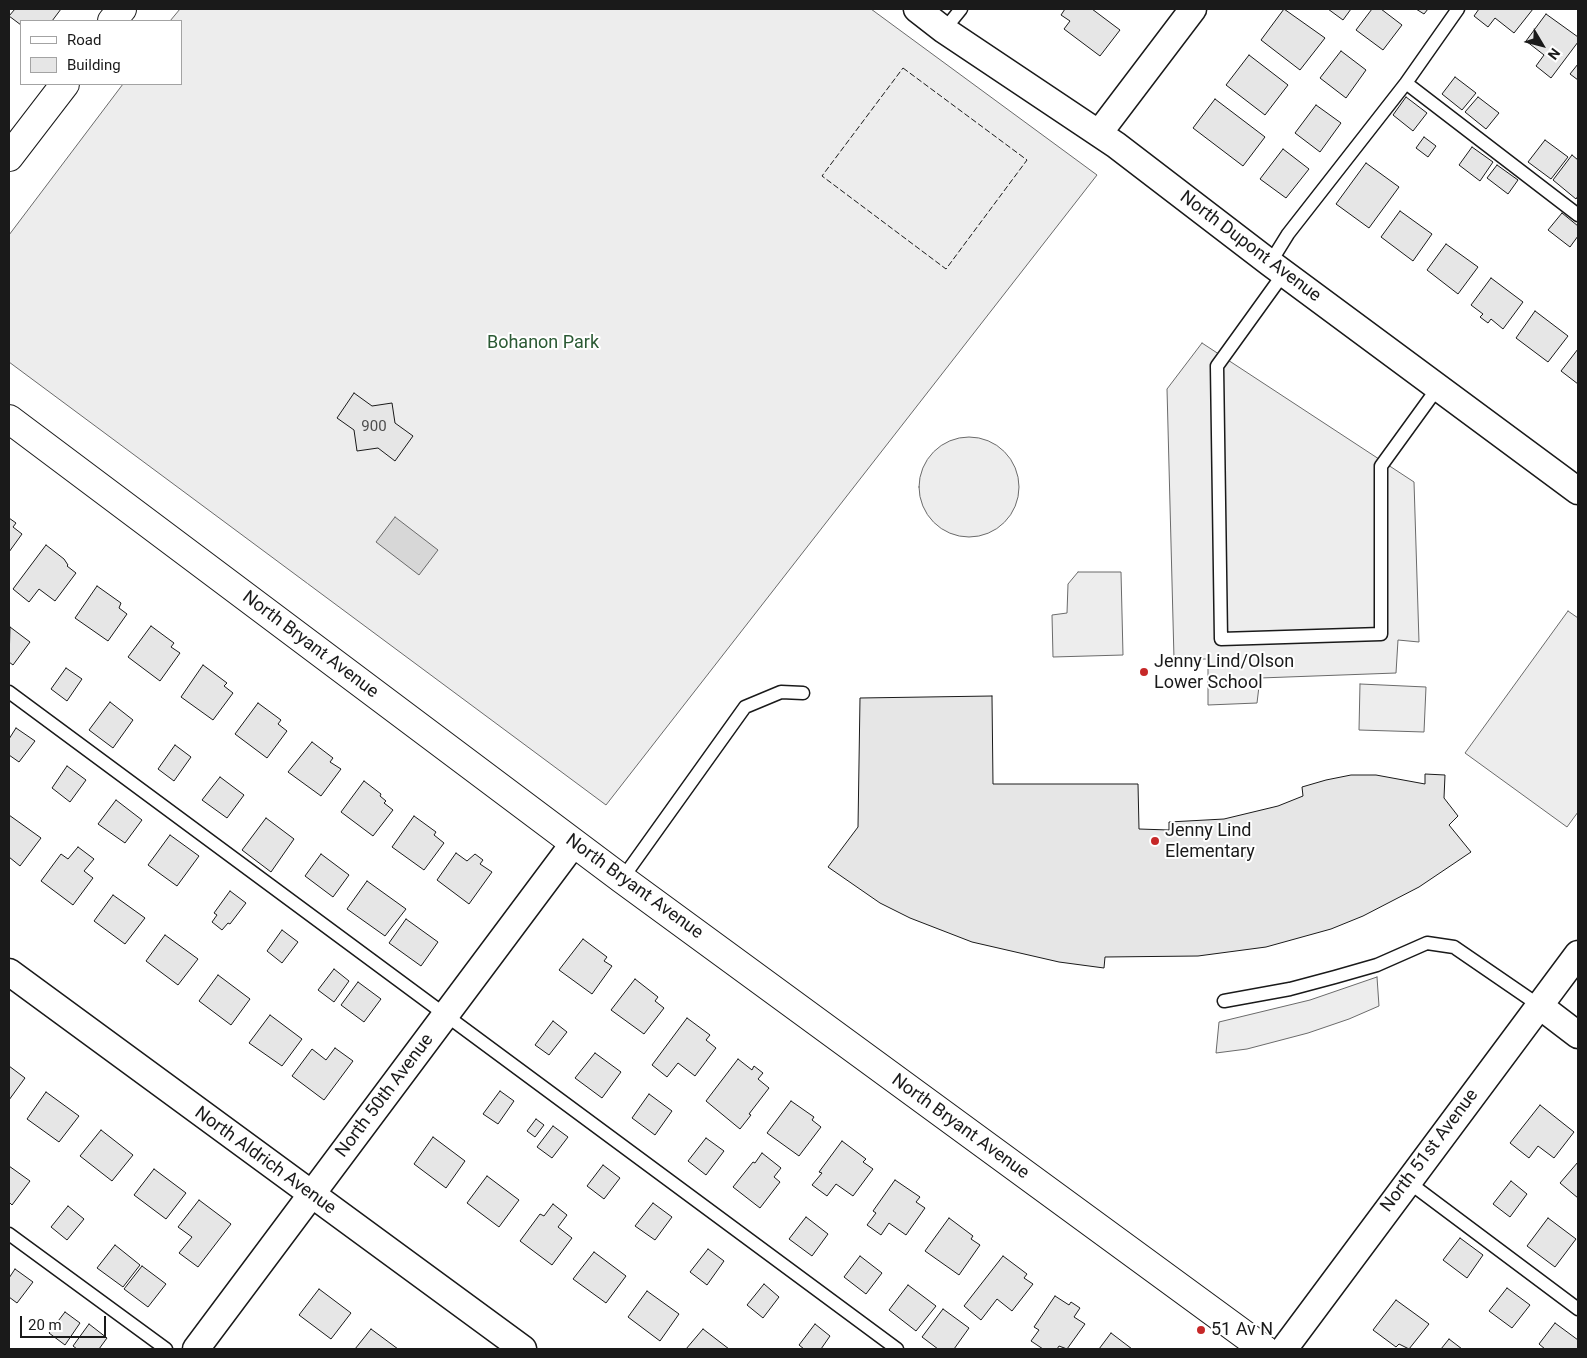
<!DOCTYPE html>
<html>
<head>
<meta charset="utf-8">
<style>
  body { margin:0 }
  #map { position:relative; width:1587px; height:1358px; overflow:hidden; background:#fff; font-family:Roboto,sans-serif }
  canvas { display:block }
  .frame { position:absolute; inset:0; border:10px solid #1a1a1a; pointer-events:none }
  .legend { position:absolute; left:20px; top:20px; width:162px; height:65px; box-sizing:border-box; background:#fff; border:1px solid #a3a3a3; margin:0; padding:6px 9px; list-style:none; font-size:15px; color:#1a1a1a }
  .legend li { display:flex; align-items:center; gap:10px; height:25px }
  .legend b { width:25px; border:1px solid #a3a3a3 }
  .north { position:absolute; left:1517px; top:20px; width:50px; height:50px; -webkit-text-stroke:4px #fff; paint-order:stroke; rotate:127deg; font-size:14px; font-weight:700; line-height:20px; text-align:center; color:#1a1a1a }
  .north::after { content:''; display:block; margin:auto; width:18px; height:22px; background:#1a1a1a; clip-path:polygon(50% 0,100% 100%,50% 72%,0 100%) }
  .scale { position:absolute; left:20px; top:1316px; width:86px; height:22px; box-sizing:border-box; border:2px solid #1a1a1a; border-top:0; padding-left:6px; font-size:15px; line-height:18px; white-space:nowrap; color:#1a1a1a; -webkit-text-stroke:4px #fff; paint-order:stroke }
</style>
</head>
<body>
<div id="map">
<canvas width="1587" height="1358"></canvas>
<div class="frame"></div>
<ul class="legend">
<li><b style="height:6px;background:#fff"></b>Road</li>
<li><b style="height:14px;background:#e6e6e6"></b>Building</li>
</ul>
<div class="north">N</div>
<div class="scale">20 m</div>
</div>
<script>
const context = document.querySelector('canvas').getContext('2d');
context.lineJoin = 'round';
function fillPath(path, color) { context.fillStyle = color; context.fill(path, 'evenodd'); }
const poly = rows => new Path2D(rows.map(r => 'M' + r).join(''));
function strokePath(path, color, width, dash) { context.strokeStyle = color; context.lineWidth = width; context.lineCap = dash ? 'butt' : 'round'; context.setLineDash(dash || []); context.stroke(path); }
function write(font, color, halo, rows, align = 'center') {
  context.font = font + ' Roboto,sans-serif'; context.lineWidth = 4; context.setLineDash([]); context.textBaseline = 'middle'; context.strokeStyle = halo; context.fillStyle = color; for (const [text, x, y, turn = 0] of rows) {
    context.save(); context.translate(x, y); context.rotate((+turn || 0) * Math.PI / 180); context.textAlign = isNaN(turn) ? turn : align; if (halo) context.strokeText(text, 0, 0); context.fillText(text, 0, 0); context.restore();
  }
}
const built = poly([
  [180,9,871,9,1097,175,606,805,9,362,9,235,123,84,181,84,181,21,170,21,180,9],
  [1202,343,1414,482,1419,642,1398,640,1396,673,1260,678,1257,703,1208,705,1208,659,1174,659,1167,389,1202,343],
  '919 487a50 50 0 1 1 100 0a50 50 0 1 1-100 0Z',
  [1078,572,1121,572,1123,655,1053,657,1052,615,1067,613,1068,584,1078,572],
  [1568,611,1578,618,1578,812,1567,827,1465,753,1568,611],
  [1360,684,1426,687,1424,732,1359,730,1360,684],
  [1377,977,1379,1006,1349,1019,1308,1033,1247,1049,1216,1053,1219,1022,1310,1000,1377,977]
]);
fillPath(built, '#ededed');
strokePath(built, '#6a6a6a', 1);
const water = poly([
  [395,517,438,550,419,575,376,542,395,517]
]);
fillPath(water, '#d7d7d7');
strokePath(water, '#6a6a6a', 1);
const building = poly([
  [15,9,61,9,52,21,21,21,21,25,9,16,15,9],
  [1065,9,1092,9,1120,30,1100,56,1064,29,1070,21,1061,15,1065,9],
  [1284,9,1325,38,1300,70,1261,40,1284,9],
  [1328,9,1351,9,1343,20,1328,9],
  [1372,9,1381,9,1402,25,1383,50,1356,30,1372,9],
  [1416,9,1428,9,1424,14,1416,9],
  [1479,9,1533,9,1514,33,1495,18,1488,27,1474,16,1479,9],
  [1546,14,1578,37,1578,42,1551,78,1536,66,1544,55,1526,41,1546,14],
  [1341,51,1366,70,1346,98,1320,78,1341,51],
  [1249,55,1288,85,1265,115,1226,85,1249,55],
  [1578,64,1578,80,1570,74,1578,64],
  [1455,77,1476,93,1462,110,1442,94,1455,77],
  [1406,97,1427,113,1413,131,1393,115,1406,97],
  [1478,97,1499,113,1486,129,1465,112,1478,97],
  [1215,99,1265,137,1243,166,1193,128,1215,99],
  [1316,105,1341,123,1320,152,1295,133,1316,105],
  [1424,137,1436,146,1428,157,1416,148,1424,137],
  [1545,140,1568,157,1551,179,1528,162,1545,140],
  [1472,147,1493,162,1480,181,1459,165,1472,147],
  [1283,149,1309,169,1286,198,1260,179,1283,149],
  [1572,155,1578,160,1578,196,1576,199,1553,180,1572,155],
  [1366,163,1399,187,1369,228,1336,204,1366,163],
  [1497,165,1518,180,1508,194,1487,178,1497,165],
  [1400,211,1432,234,1413,261,1381,237,1400,211],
  [1562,213,1578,226,1578,236,1570,247,1548,230,1562,213],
  [1446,244,1478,267,1458,294,1427,270,1446,244],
  [1491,278,1523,302,1503,329,1491,319,1488,323,1480,317,1483,314,1471,305,1491,278],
  [1535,311,1568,336,1548,362,1516,338,1535,311],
  [1578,349,1578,384,1561,371,1578,349],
  [354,393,372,406,392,403,395,423,413,436,395,461,378,448,357,451,354,430,337,418,354,393],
  [9,518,16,523,13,527,22,534,9,552,9,518],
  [46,545,64,559,68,565,67,566,76,573,55,601,39,589,29,602,13,589,46,545],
  [97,586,121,603,119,608,127,614,108,641,75,618,97,586],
  [151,626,174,643,171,647,180,653,160,681,128,657,151,626],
  [10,627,30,642,13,665,9,662,10,627],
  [203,665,227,683,224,686,233,693,213,720,181,697,203,665],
  [66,668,82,679,67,701,51,689,66,668],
  [992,696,993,784,1138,784,1139,829,1169,830,1169,822,1224,819,1278,806,1303,796,1302,787,1326,780,1351,775,1376,775,1425,784,1425,774,1445,775,1444,798,1458,816,1449,825,1471,852,1419,887,1363,916,1331,929,1266,947,1198,956,1105,957,1104,968,1059,962,972,942,910,918,880,903,828,867,858,827,860,698,992,696],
  [110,702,133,720,113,748,89,730,110,702],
  [258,703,281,720,278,724,287,731,267,758,235,734,258,703],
  [16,728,35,741,19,762,9,755,9,739,16,728],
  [312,742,333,758,330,762,341,769,321,796,288,772,312,742],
  [175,745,191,757,174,781,158,769,175,745],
  [67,766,86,780,70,802,52,788,67,766],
  [220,777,244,795,227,818,202,800,220,777],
  [364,781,381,794,380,796,386,801,384,803,393,810,373,836,341,812,364,781],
  [116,800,142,820,125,843,98,824,116,800],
  [9,815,41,838,20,866,9,857,9,815],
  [414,816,436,832,434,835,444,843,424,870,392,847,414,816],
  [266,818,294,839,271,872,242,850,266,818],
  [170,835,199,856,177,886,148,865,170,835],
  [78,847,94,859,84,871,93,878,73,905,41,881,61,854,68,859,78,847],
  [456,853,467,861,475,854,483,860,480,864,492,872,469,904,437,880,456,853],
  [321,854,349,875,333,897,305,876,321,854],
  [367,881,406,909,385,936,347,909,367,881],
  [230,891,246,903,230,924,228,923,222,930,212,922,217,915,214,913,230,891],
  [113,895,145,918,125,944,94,921,113,895],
  [406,919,438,942,421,966,389,943,406,919],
  [282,930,298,942,282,963,267,951,282,930],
  [165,935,198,959,178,985,146,961,165,935],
  [583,939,607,957,604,961,612,966,592,994,559,970,583,939],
  [334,969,349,981,334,1002,318,990,334,969],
  [218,975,250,999,231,1025,199,1001,218,975],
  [635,979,658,997,655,1001,664,1008,644,1034,611,1010,635,979],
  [358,982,381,999,364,1022,341,1005,358,982],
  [270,1015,302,1039,282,1066,249,1043,270,1015],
  [687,1018,710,1035,706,1040,716,1048,695,1076,678,1063,667,1077,652,1065,687,1018],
  [553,1021,567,1032,549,1055,535,1045,553,1021],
  [335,1048,353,1061,324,1100,292,1076,312,1049,326,1060,335,1048],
  [595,1053,621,1072,602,1098,575,1078,595,1053],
  [738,1059,752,1070,754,1066,763,1073,758,1079,769,1088,749,1114,751,1115,740,1129,706,1101,738,1059],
  [9,1066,25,1078,9,1100,9,1066],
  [500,1091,514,1101,498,1124,483,1114,500,1091],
  [46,1092,79,1116,59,1142,27,1119,46,1092],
  [649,1094,672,1111,655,1135,632,1118,649,1094],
  [791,1101,814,1117,812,1120,821,1127,799,1156,767,1133,791,1101],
  [1540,1105,1574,1132,1554,1158,1538,1146,1529,1158,1510,1143,1540,1105],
  [536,1119,544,1125,535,1137,527,1131,536,1119],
  [553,1126,568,1137,552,1158,537,1147,553,1126],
  [101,1130,133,1155,112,1181,80,1156,101,1130],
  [433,1137,465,1161,446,1188,414,1164,433,1137],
  [706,1138,724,1151,706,1175,688,1161,706,1138],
  [842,1141,866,1159,863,1162,873,1169,853,1196,836,1184,827,1196,812,1185,822,1173,819,1172,842,1141],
  [762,1153,781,1168,774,1177,780,1182,760,1208,733,1187,753,1162,755,1163,762,1153],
  [1578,1162,1578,1198,1560,1183,1578,1162],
  [603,1165,620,1178,604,1199,587,1186,603,1165],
  [9,1166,30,1181,12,1205,9,1202,9,1166],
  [154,1169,186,1193,166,1219,134,1195,154,1169],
  [487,1176,519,1200,499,1227,467,1203,487,1176],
  [895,1180,920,1197,916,1202,925,1208,906,1235,889,1223,881,1235,867,1225,876,1213,873,1211,895,1180],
  [1511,1181,1527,1194,1510,1217,1493,1204,1511,1181],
  [199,1200,231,1224,198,1267,179,1253,192,1237,178,1227,199,1200],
  [653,1203,672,1217,655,1240,635,1226,653,1203],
  [553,1204,567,1215,558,1227,572,1238,552,1265,520,1241,540,1214,544,1216,553,1204],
  [68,1206,84,1219,67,1240,51,1227,68,1206],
  [806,1217,828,1234,812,1256,789,1239,806,1217],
  [949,1218,973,1236,971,1239,980,1245,959,1275,925,1251,949,1218],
  [1548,1218,1576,1239,1555,1267,1527,1246,1548,1218],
  [1460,1238,1483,1255,1467,1278,1443,1260,1460,1238],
  [115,1245,140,1265,123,1287,97,1268,115,1245],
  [708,1249,724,1261,707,1285,690,1272,708,1249],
  [594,1252,626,1276,606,1303,573,1279,594,1252],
  [860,1256,882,1273,866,1294,844,1277,860,1256],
  [1003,1256,1027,1274,1024,1278,1033,1284,1012,1311,997,1299,981,1320,964,1306,1003,1256],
  [142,1266,166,1284,148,1307,124,1289,142,1266],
  [15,1269,33,1282,17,1303,9,1297,9,1278,15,1269],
  [764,1284,779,1297,763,1318,747,1305,764,1284],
  [908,1285,936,1306,916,1331,889,1310,908,1285],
  [1507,1288,1530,1305,1512,1328,1489,1311,1507,1288],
  [319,1289,351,1313,331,1339,299,1315,319,1289],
  [647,1291,679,1314,660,1341,628,1317,647,1291],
  [1055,1296,1069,1305,1071,1302,1080,1308,1074,1317,1085,1324,1067,1349,1059,1346,1057,1349,1043,1349,1031,1341,1039,1330,1034,1327,1055,1296],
  [1396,1300,1429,1324,1409,1349,1399,1344,1396,1347,1373,1330,1396,1300],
  [943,1309,969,1328,954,1349,938,1349,922,1337,943,1309],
  [65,1312,80,1323,65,1345,49,1333,65,1312],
  [1555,1323,1578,1340,1578,1349,1545,1349,1539,1344,1555,1323],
  [89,1324,107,1338,99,1349,77,1349,73,1346,89,1324],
  [815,1324,830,1336,821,1349,804,1349,799,1345,815,1324],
  [371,1329,398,1349,355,1349,371,1329],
  [703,1329,729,1349,686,1349,703,1329],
  [1111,1333,1132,1349,1099,1349,1111,1333],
  [1449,1339,1462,1349,1441,1349,1449,1339]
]);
fillPath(building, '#e6e6e6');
strokePath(building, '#1a1a1a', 1);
const service = poly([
  [944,30,961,9],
  [1406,83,1578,215],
  [1270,263,1288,234,1406,83,1458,9],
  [1284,273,1217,366,1221,639,1381,634,1381,466,1439,386],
  [9,692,897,1349],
  [622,879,745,707,781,692,803,693],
  [1224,1001,1290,989,1335,977,1377,965,1427,943,1454,947,1540,1006],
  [1407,1181,1578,1309],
  [9,1234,166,1349]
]);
const minor = poly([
  [917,9,944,30,1116,145,1270,263,1578,491],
  [1099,133,1193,9],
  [9,972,523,1349],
  [1540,1006,1578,1035],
  [196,1349,574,843],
  [1284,1349,1578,954]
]);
const tertiary = poly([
  [112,21,122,9],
  [9,157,65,84],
  [9,419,622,879,1264,1349]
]);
strokePath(service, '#1a1a1a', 15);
strokePath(minor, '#1a1a1a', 29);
strokePath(tertiary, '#1a1a1a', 30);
strokePath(service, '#fff', 12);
strokePath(minor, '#fff', 26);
strokePath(tertiary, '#fff', 28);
strokePath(poly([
  [903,68,1027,160,946,269,822,176,903,68]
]), '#1a1a1a', 1, [6, 2.5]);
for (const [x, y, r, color] of [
  [1144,672,5,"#c62828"],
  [1155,841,5,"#c62828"],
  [1201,1330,5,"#c62828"]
]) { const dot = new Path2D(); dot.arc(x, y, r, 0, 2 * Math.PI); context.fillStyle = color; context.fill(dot); strokePath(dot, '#fff', 2); }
write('15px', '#4d4d4d', null, [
  ["900",374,427]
]);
write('18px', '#1a1a1a', '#fff', [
  ["North Dupont Avenue",1250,247,37],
  ["North Bryant Avenue",310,645,37],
  ["North Bryant Avenue",634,887,36],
  ["North 50th Avenue",385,1096,-53],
  ["North Bryant Avenue",960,1127,36],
  ["North 51st Avenue",1430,1151,-53],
  ["North Aldrich Avenue",265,1161,36]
]);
write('18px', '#2b5a34', '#fff', [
  ["Bohanon Park",543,343]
]);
write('18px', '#1a1a1a', '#fff', [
  ["Jenny Lind/Olson",1154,662],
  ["Lower School",1154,683],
  ["Jenny Lind",1165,831],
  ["Elementary",1165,852],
  ["51 Av N",1211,1330]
], 'left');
</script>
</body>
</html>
